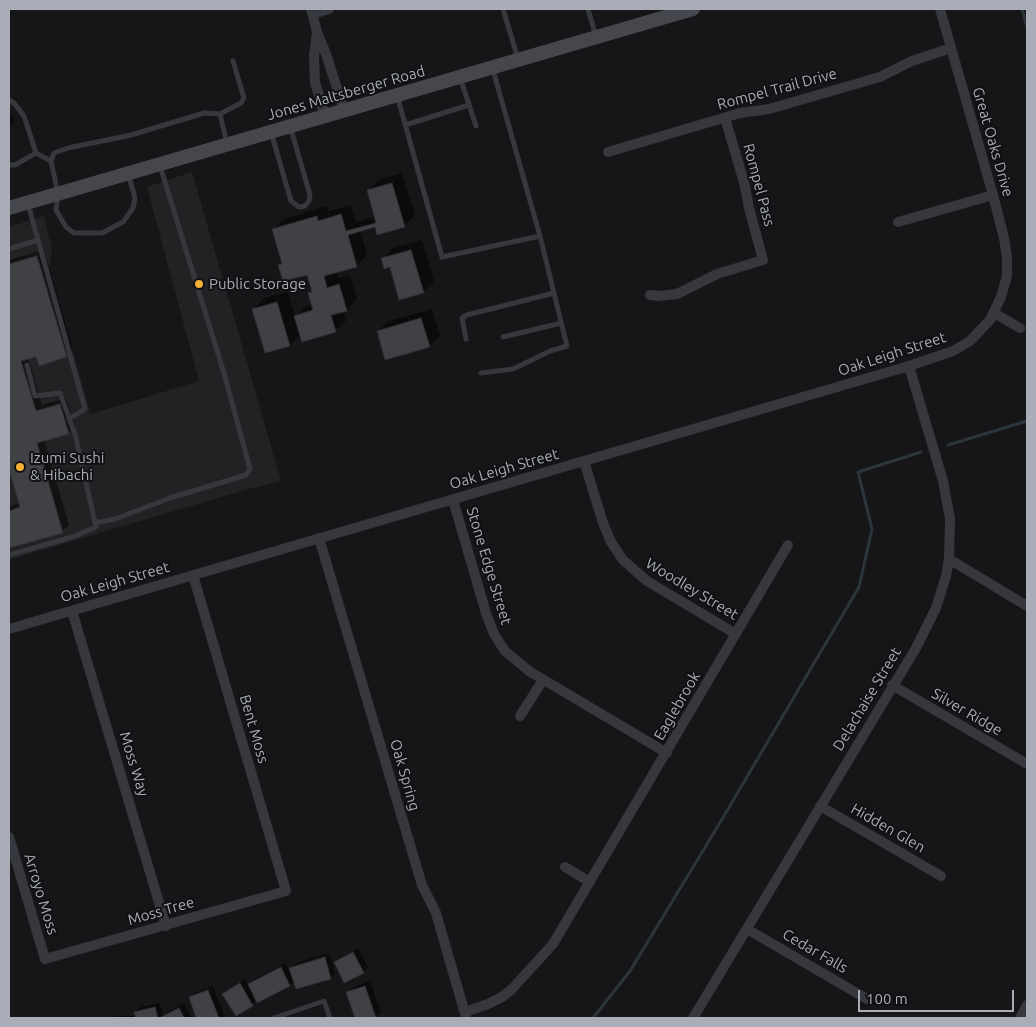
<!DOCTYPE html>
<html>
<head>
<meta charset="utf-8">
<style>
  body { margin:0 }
  #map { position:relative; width:1036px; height:1027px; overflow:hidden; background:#161618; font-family:Ubuntu,sans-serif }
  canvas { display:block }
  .frame { position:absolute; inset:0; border:10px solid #a8adb8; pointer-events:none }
  .scale { position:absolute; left:858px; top:990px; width:156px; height:22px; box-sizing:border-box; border:2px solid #a8adb8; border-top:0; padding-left:6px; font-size:15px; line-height:18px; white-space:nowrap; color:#a8adb8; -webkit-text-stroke:4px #111113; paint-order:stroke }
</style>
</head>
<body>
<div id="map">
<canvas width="1036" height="1027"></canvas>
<div class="frame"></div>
<div class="scale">100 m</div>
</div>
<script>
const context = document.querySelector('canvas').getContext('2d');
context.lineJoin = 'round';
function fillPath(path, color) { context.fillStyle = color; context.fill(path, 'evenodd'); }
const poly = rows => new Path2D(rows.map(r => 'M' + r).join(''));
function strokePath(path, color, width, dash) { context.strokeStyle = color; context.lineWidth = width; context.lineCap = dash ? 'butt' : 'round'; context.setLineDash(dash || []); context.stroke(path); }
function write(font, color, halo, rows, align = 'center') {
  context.font = font + ' Ubuntu,sans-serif'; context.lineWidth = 4; context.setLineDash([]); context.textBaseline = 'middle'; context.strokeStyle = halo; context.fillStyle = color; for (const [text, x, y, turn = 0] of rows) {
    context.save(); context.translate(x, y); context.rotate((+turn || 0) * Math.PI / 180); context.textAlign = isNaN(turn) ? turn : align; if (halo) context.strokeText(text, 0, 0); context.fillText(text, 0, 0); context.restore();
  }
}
fillPath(poly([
  [192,172,281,481,245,490,9,560,9,227,44,216,52,249,49,270,91,414,199,381,147,187]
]), '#222225');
fillPath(poly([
  [9,115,15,118,9,130],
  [402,173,415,215,404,226,376,226,360,230,367,255,357,266,336,272,338,278,350,275,357,299,346,310,343,310,346,321,335,331,301,334,290,345,254,309,264,298,288,292,295,317,306,306,312,304,309,294,312,290,308,273,280,265,283,262,274,229,284,219,327,206,328,211,351,205,356,222,376,216,368,191,379,180],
  [422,240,434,281,423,292,382,259,393,248],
  [44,250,73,349,67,356,37,355,28,358,42,405,66,398,75,426,68,433,44,440,69,525,62,531,9,547,9,507,20,503,9,465,9,260],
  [432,309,440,336,429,346,378,331,389,321],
  [358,948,368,967,363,972,335,962,340,958],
  [329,953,335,973,330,978,295,980,290,985,257,1000,237,1014,224,994,245,979,248,985,254,979,286,963,289,970,296,963],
  [370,981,381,1012,376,1017,371,1018,356,1018,347,993,352,988],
  [213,986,225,1018,198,1018,190,998,195,993],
  [160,1003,163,1016,168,1012,184,1003,192,1018,137,1018,136,1012,141,1007],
  [134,1016,134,1018,108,1018,109,1017]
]), '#0007');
strokePath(poly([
  [1022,9,1027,26],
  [948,445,1027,421],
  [593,1018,630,971,718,826,859,587,872,529,858,472,921,452]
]), '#2c353c', 3);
const building = poly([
  [392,183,405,227,377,235,375,227,348,235,357,267,324,276,327,288,339,284,347,311,331,315,336,332,302,342,294,316,313,310,308,293,312,292,307,275,283,281,278,265,282,264,272,229,317,216,318,221,341,214,346,231,376,223,367,190,392,183],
  [411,250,424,293,399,300,390,267,384,269,381,258,411,250],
  [37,256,67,357,39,366,36,357,21,361,36,411,60,404,69,434,37,443,63,533,9,548,9,511,20,507,9,470,9,264,37,256],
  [277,302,290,346,265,353,252,309,277,302],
  [421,318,430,347,385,360,377,331,421,318],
  [353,952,364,973,344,983,334,962,353,952],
  [325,957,331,979,296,989,289,968,325,957],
  [281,967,290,986,257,1003,248,984,281,967],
  [240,983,253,1006,236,1016,222,994,240,983],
  [365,986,376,1018,355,1018,346,992,365,986],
  [208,990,219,1018,196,1018,189,997,208,990],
  [155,1007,158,1018,136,1018,134,1012,155,1007],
  [179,1008,184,1018,162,1018,161,1017,179,1008]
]);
fillPath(building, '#404145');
strokePath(building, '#303034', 1);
strokePath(poly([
  [503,9,518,59],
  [588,9,596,37],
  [460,77,476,126],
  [397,95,442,257,540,236,493,70],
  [9,100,14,103,24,116,36,153,51,161,58,194,56,210,66,227,74,233,102,233,123,222,133,208,135,198,128,173],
  [220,114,241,103,244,98,233,61],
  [405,125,469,105],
  [271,132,291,201,299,207,305,206,309,201,310,195,290,126],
  [51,161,54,153,68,148,131,135,204,113,220,114,227,144],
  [9,165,15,165,36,153],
  [28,204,85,409,69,419],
  [9,249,38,240],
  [503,337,561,323],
  [466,339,462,318,467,315,554,293],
  [481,373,513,369,550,351,567,346,540,236],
  [95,523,115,519,170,498,246,475,250,469,224,373,160,166],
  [9,555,72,537,96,527,75,434,60,393,35,396,27,365],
  [274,1018,324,1001,330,1018]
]), '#37383d', 5);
strokePath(poly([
  [311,9,317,32,326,54,344,110],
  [313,14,329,9],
  [317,33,314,56,315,82,325,116],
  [608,152,740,113,769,109,880,77,912,61,951,48],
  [898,222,993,195],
  [650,295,658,296,677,294,717,274,763,260,749,208,744,182,725,118],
  [994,313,1020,328],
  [584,461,603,523,611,542,623,560,647,581,736,634],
  [453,500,486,613,494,634,505,651,529,671,667,753],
  [319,538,422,885,436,913,466,1017],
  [949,559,1027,606],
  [72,611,166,926],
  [9,629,909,366,953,351,970,341,990,320,1001,297,1007,276,1007,257,1004,238,993,195,940,9],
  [892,685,1027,764],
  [520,716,543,680],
  [820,806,941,876],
  [9,837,45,959,286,891,193,575],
  [565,867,590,882],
  [747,929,867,999],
  [465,1012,488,1004,502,997,512,989,553,944,788,545],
  [693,1018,916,648,936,608,946,576,949,559,950,519,943,481,909,366],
  [1020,1018,1027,1005]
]), '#37383d', 10);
strokePath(poly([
  [9,208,693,9]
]), '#45474d', 14);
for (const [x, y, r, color] of [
  [199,284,5,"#f2b134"],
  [20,467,5,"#f2b134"]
]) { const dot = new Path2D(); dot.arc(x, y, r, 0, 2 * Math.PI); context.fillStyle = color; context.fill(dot); strokePath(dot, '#111113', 2); }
write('15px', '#a8adb8', '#111113', [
  ["Rompel Trail Drive",777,89,-15],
  ["Jones Maltsberger Road",346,93,-16],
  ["Great Oaks Drive",993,142,74],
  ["Rompel Pass",759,185,75],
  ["Oak Leigh Street",892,354,-18],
  ["Oak Leigh Street",504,469,-16],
  ["Stone Edge Street",489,566,73],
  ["Oak Leigh Street",115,582,-16],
  ["Woodley Street",692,589,31],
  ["Delachaise Street",867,699,-59],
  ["Eaglebrook",677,706,-60],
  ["Silver Ridge",967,712,30],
  ["Bent Moss",254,729,74],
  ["Moss Way",134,764,73],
  ["Oak Spring",405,775,74],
  ["Hidden Glen",888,828,30],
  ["Arroyo Moss",41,894,73],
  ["Moss Tree",161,911,-16],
  ["Cedar Falls",815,951,30]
]);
write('15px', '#a8adb8', '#111113', [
  ["Public Storage",209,284],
  ["Izumi Sushi",30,458],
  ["& Hibachi",30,475]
], 'left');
</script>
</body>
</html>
